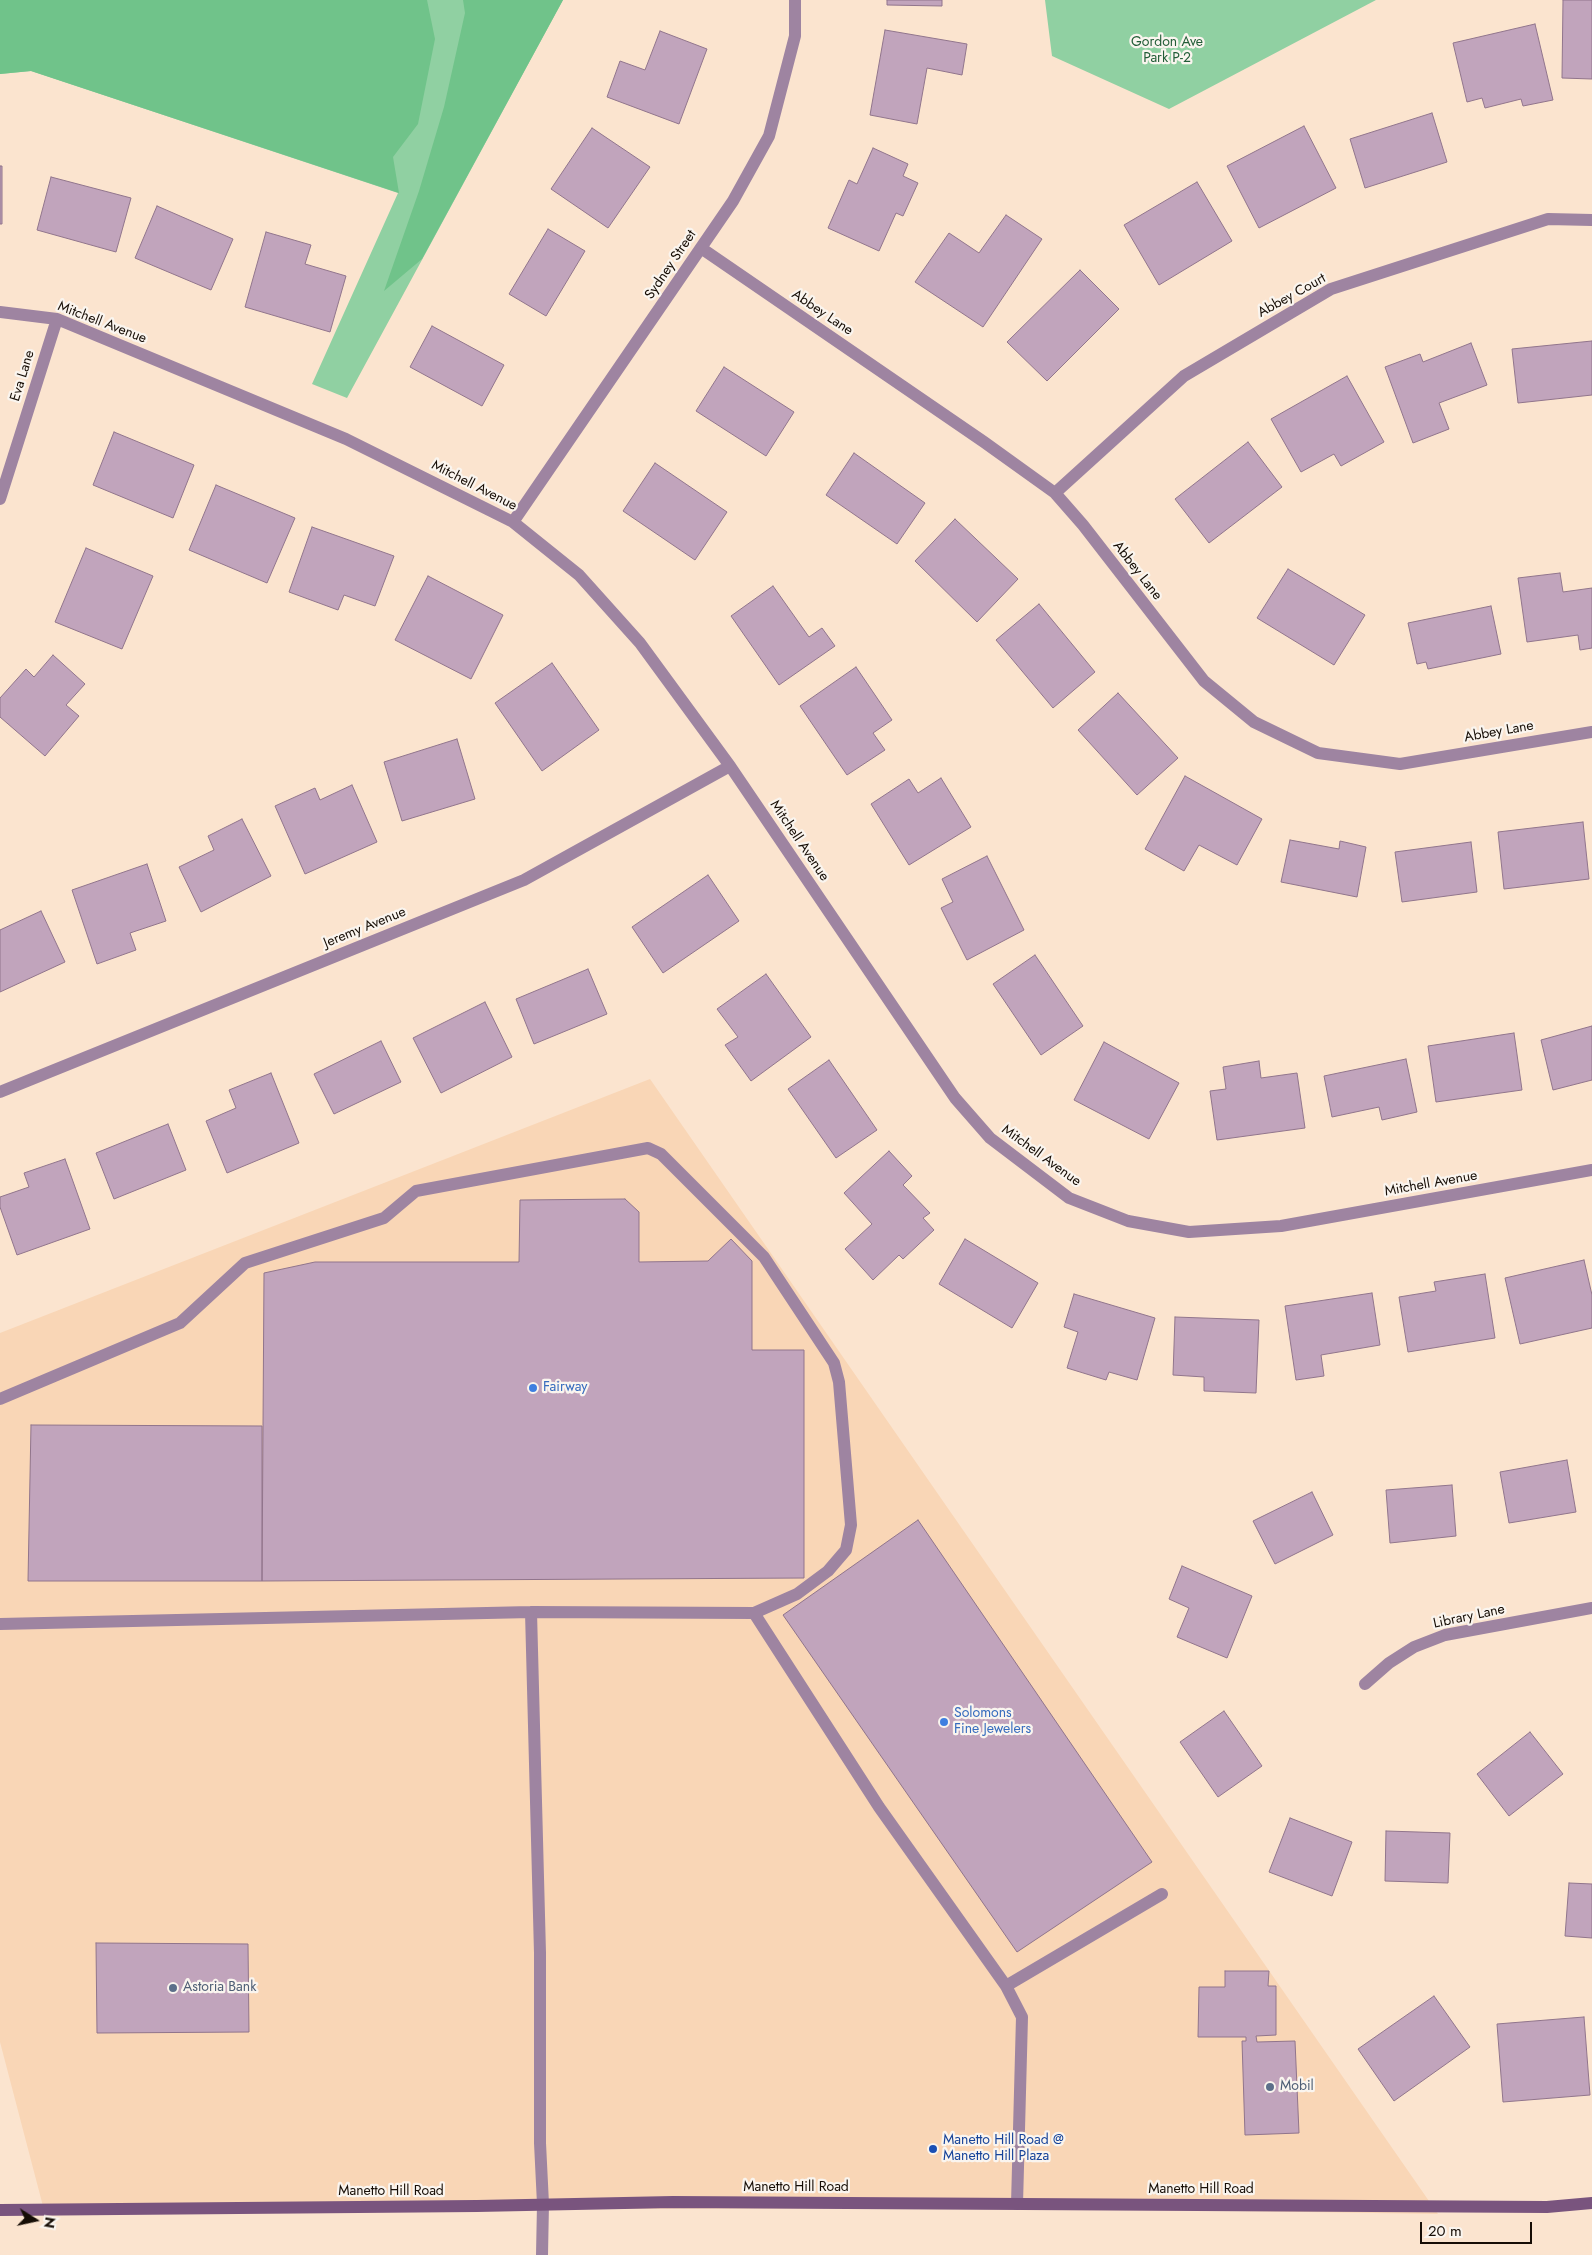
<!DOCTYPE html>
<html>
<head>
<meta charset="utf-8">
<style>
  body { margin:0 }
  #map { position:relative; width:1592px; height:2255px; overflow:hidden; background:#fbe4cf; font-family:Jost,sans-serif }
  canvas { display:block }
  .north { position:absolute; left:10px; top:2195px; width:50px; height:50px; -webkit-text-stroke:4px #faf5ef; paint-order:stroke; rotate:100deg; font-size:14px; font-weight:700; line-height:20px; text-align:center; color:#160d05 }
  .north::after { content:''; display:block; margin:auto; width:18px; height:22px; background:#160d05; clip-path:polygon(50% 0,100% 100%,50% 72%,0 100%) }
  .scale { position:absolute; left:1420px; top:2222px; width:112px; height:22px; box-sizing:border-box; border:2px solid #160d05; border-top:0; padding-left:6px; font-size:15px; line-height:18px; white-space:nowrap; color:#160d05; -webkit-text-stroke:4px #faf5ef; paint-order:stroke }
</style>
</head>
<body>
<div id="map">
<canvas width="1592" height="2255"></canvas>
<div class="north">N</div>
<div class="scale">20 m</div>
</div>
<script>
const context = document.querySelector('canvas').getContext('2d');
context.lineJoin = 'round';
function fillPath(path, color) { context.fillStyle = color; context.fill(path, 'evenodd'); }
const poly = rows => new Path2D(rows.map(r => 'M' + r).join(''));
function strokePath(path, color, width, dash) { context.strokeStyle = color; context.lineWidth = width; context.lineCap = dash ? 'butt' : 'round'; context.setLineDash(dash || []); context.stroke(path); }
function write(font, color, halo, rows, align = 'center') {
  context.font = font + ' Jost,sans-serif'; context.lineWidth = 4.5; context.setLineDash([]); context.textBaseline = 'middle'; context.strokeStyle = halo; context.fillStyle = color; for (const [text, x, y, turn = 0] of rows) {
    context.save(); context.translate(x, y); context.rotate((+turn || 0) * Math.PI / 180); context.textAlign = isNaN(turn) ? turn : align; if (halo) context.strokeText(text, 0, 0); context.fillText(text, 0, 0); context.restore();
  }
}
fillPath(poly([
  [650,1079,938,1494,1438,2214,1041,2208,44,2210,0,2042,0,1333]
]), '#f9d6b6');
fillPath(poly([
  [0,0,563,0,347,398,312,384,398,193,31,71,0,74],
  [1045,0,1376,0,1169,109,1052,56]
]), '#90d0a2');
fillPath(poly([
  [0,0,427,0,435,39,418,124,393,157,399,193,31,71,0,74],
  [463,0,563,0,422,259,384,291,419,191,444,107,465,13]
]), '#70c38a');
const building = poly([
  [887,0,942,0,942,6,887,5,887,0],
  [1563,0,1592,0,1592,79,1562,78,1563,0],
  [1535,24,1553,100,1523,106,1521,99,1485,108,1482,98,1467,102,1453,43,1535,24],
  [885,30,967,44,962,75,927,68,917,124,870,115,885,30],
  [660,31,707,49,679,124,607,97,620,61,645,70,660,31],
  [1432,113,1447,162,1365,188,1350,139,1432,113],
  [1304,126,1336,188,1259,228,1227,166,1304,126],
  [592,128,650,167,608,228,551,189,592,128],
  [873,148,908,164,903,176,918,183,903,216,896,213,879,251,828,228,849,180,857,184,873,148],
  [0,166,2,166,2,224,0,224,0,166],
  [51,177,131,198,116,252,37,230,51,177],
  [1197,182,1232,241,1159,285,1124,225,1197,182],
  [157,206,233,239,211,290,135,258,157,206],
  [1006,215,1042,239,983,327,915,282,949,233,979,253,1006,215],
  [548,229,585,251,546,316,509,294,548,229],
  [266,232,311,245,305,264,346,276,330,332,245,307,266,232],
  [1080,270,1119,309,1047,381,1007,342,1080,270],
  [432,326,504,365,482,406,410,367,432,326],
  [1592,341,1592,395,1518,403,1512,349,1592,341],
  [1471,343,1487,385,1439,403,1449,429,1413,443,1385,367,1420,354,1423,362,1471,343],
  [724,367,794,412,766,456,696,411,724,367],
  [1347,376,1384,442,1341,466,1334,454,1301,472,1271,419,1347,376],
  [114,432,194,465,173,518,93,485,114,432],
  [1248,442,1282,487,1209,543,1175,499,1248,442],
  [854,453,925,503,897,544,826,495,854,453],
  [655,463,727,512,695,560,623,511,655,463],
  [216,485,295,518,267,583,189,550,216,485],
  [955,519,1018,579,977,622,915,561,955,519],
  [312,527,394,556,375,606,344,595,338,610,289,592,312,527],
  [86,548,153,576,122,649,55,622,86,548],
  [1288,569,1365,615,1334,665,1257,618,1288,569],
  [1560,573,1563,592,1592,588,1592,648,1580,650,1578,635,1527,642,1518,578,1560,573],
  [428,576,503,615,471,679,395,640,428,576],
  [773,586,809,637,822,628,835,646,779,685,731,616,773,586],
  [1039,604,1095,672,1053,708,996,640,1039,604],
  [1491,606,1501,654,1428,669,1426,662,1417,664,1408,623,1491,606],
  [53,655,85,684,66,705,79,716,45,756,0,717,0,698,26,669,34,677,53,655],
  [552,663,599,730,542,771,495,703,552,663],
  [856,667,892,720,873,733,885,750,847,775,800,706,856,667],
  [1118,693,1178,758,1137,795,1078,730,1118,693],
  [457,739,475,799,402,821,384,762,457,739],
  [1185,776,1262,819,1237,865,1199,845,1184,871,1145,849,1185,776],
  [941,778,971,827,909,865,871,804,909,779,918,793,941,778],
  [352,785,377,842,305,874,275,806,315,788,320,800,352,785],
  [242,819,271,876,201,912,179,867,214,850,208,836,242,819],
  [1583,822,1589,879,1504,889,1498,832,1583,822],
  [1290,840,1339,849,1340,841,1366,847,1357,897,1281,882,1290,840],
  [1471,842,1477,892,1402,902,1395,852,1471,842],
  [987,856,1024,930,967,960,941,908,953,902,942,879,987,856],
  [147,864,166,921,130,933,136,950,97,964,72,890,147,864],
  [708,875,739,921,663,973,632,927,708,875],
  [41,911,65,962,0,992,0,930,41,911],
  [1035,955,1083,1026,1041,1055,993,984,1035,955],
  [588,969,607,1014,534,1044,516,999,588,969],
  [766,974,811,1037,751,1081,725,1045,738,1037,717,1009,766,974],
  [485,1002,512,1057,441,1093,413,1038,485,1002],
  [1592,1026,1592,1080,1553,1090,1541,1040,1592,1026],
  [1514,1033,1522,1090,1436,1102,1428,1046,1514,1033],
  [381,1041,401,1082,334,1114,314,1074,381,1041],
  [1104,1042,1179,1083,1149,1139,1074,1100,1104,1042],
  [1406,1059,1417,1112,1382,1120,1379,1107,1332,1117,1324,1076,1406,1059],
  [829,1060,877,1130,836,1158,788,1089,829,1060],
  [1259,1061,1261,1078,1297,1073,1305,1128,1217,1140,1210,1091,1226,1089,1223,1067,1259,1061],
  [271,1073,299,1143,227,1173,206,1121,236,1108,229,1090,271,1073],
  [168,1124,186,1170,114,1199,96,1153,168,1124],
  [889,1151,912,1176,903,1185,930,1213,923,1218,934,1230,903,1259,899,1255,873,1280,845,1249,872,1224,844,1193,889,1151],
  [65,1159,90,1229,17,1255,0,1207,0,1197,29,1187,24,1173,65,1159],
  [625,1199,639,1212,639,1262,708,1261,731,1239,752,1261,752,1350,804,1350,804,1578,262,1581,264,1273,315,1262,519,1262,520,1200,625,1199],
  [965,1239,1038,1283,1012,1328,939,1284,965,1239],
  [1584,1260,1592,1295,1592,1328,1520,1344,1505,1278,1584,1260],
  [1485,1274,1495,1338,1408,1352,1399,1297,1436,1291,1434,1282,1485,1274],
  [1372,1293,1380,1345,1321,1355,1324,1376,1296,1380,1285,1306,1372,1293],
  [1074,1294,1155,1318,1137,1380,1109,1372,1106,1380,1067,1368,1078,1332,1064,1327,1074,1294],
  [1175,1317,1259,1320,1256,1393,1204,1391,1204,1377,1173,1375,1175,1317],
  [31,1425,262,1426,262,1581,28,1581,31,1425],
  [1567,1460,1576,1512,1509,1523,1500,1472,1567,1460],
  [1452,1485,1456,1536,1390,1543,1386,1490,1452,1485],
  [1312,1492,1333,1535,1275,1564,1253,1521,1312,1492],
  [918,1520,1152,1862,1017,1952,783,1615,918,1520],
  [1182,1566,1252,1596,1227,1658,1177,1637,1189,1608,1169,1599,1182,1566],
  [1224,1711,1262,1766,1218,1797,1180,1742,1224,1711],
  [1530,1732,1563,1774,1509,1816,1477,1774,1530,1732],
  [1290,1818,1352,1842,1332,1896,1269,1872,1290,1818],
  [1386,1831,1450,1833,1448,1883,1385,1881,1386,1831],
  [1569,1883,1592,1884,1592,1938,1565,1936,1569,1883],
  [96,1943,248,1944,249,2032,97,2033,96,1943],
  [1225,1971,1269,1971,1268,1986,1276,1986,1276,2035,1256,2036,1257,2042,1295,2041,1299,2133,1245,2135,1242,2041,1246,2041,1246,2037,1198,2037,1199,1987,1225,1987,1225,1971],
  [1434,1996,1470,2047,1394,2101,1358,2049,1434,1996],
  [1584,2017,1590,2095,1503,2102,1497,2024,1584,2017]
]);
fillPath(building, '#c1a4bc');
strokePath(building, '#91758c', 1);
strokePath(poly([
  [0,1399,180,1323,245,1263,384,1218,416,1191,648,1148,661,1154,764,1257,834,1363,839,1382,851,1525,846,1550,828,1571,797,1594,754,1613],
  [531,1612,540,1953,540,2143,543,2204],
  [0,1624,531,1612,754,1613,879,1807,1006,1986,1162,1894],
  [1006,1986,1022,2017,1017,2204]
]), '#9e84a1', 12);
strokePath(poly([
  [701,248,984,442,1055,493,1083,525,1204,681,1254,722,1318,753,1400,764,1592,732],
  [0,312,57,319,346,439,513,522,579,575,640,643,730,766,955,1098,990,1138,1069,1198,1128,1221,1189,1232,1281,1226,1592,1170],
  [1055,493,1184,376,1331,289,1548,219,1592,220],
  [0,499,57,319],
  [513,522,733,201,769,136,795,36,795,0],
  [0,1092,524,880,730,766],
  [1365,1684,1389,1663,1414,1647,1445,1635,1592,1608],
  [542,2255,543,2204]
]), '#9e84a1', 12);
strokePath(poly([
  [0,2210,477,2206,673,2202,1547,2207,1592,2203]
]), '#79547e', 12);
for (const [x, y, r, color] of [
  [533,1388,5,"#3f7fe0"],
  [944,1722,5,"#3f7fe0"],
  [173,1988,5,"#5c6f8a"],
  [1270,2087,5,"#5c6f8a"],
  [933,2149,5,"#1a4fb4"]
]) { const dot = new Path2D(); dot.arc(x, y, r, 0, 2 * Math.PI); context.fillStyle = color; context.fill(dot); strokePath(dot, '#faf5ef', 2); }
write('14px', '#225d37', '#faf5ef', [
  ["Gordon Ave",1167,43],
  ["Park P-2",1167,59]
]);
write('14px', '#160d05', '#faf5ef', [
  ["Sydney Street",671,265,-56],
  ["Abbey Court",1292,296,-29],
  ["Abbey Lane",822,313,34],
  ["Mitchell Avenue",102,323,21],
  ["Eva Lane",23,376,-73],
  ["Mitchell Avenue",474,486,27],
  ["Abbey Lane",1137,571,52],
  ["Abbey Lane",1499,732,-10],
  ["Mitchell Avenue",799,841,56],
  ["Jeremy Avenue",365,928,-22],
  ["Mitchell Avenue",1041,1156,36],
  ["Mitchell Avenue",1431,1184,-10],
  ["Library Lane",1469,1617,-12],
  ["Manetto Hill Road",796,2188],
  ["Manetto Hill Road",1201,2190],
  ["Manetto Hill Road",391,2192]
]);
write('14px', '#366cbe', '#faf5ef', [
  ["Fairway",543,1388],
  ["Solomons",954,1714],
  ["Fine Jewelers",954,1730]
], 'left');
write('14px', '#4e5e75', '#faf5ef', [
  ["Astoria Bank",183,1988],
  ["Mobil",1280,2087]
], 'left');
write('14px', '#164399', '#faf5ef', [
  ["Manetto Hill Road @",943,2141],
  ["Manetto Hill Plaza",943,2157]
], 'left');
</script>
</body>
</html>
